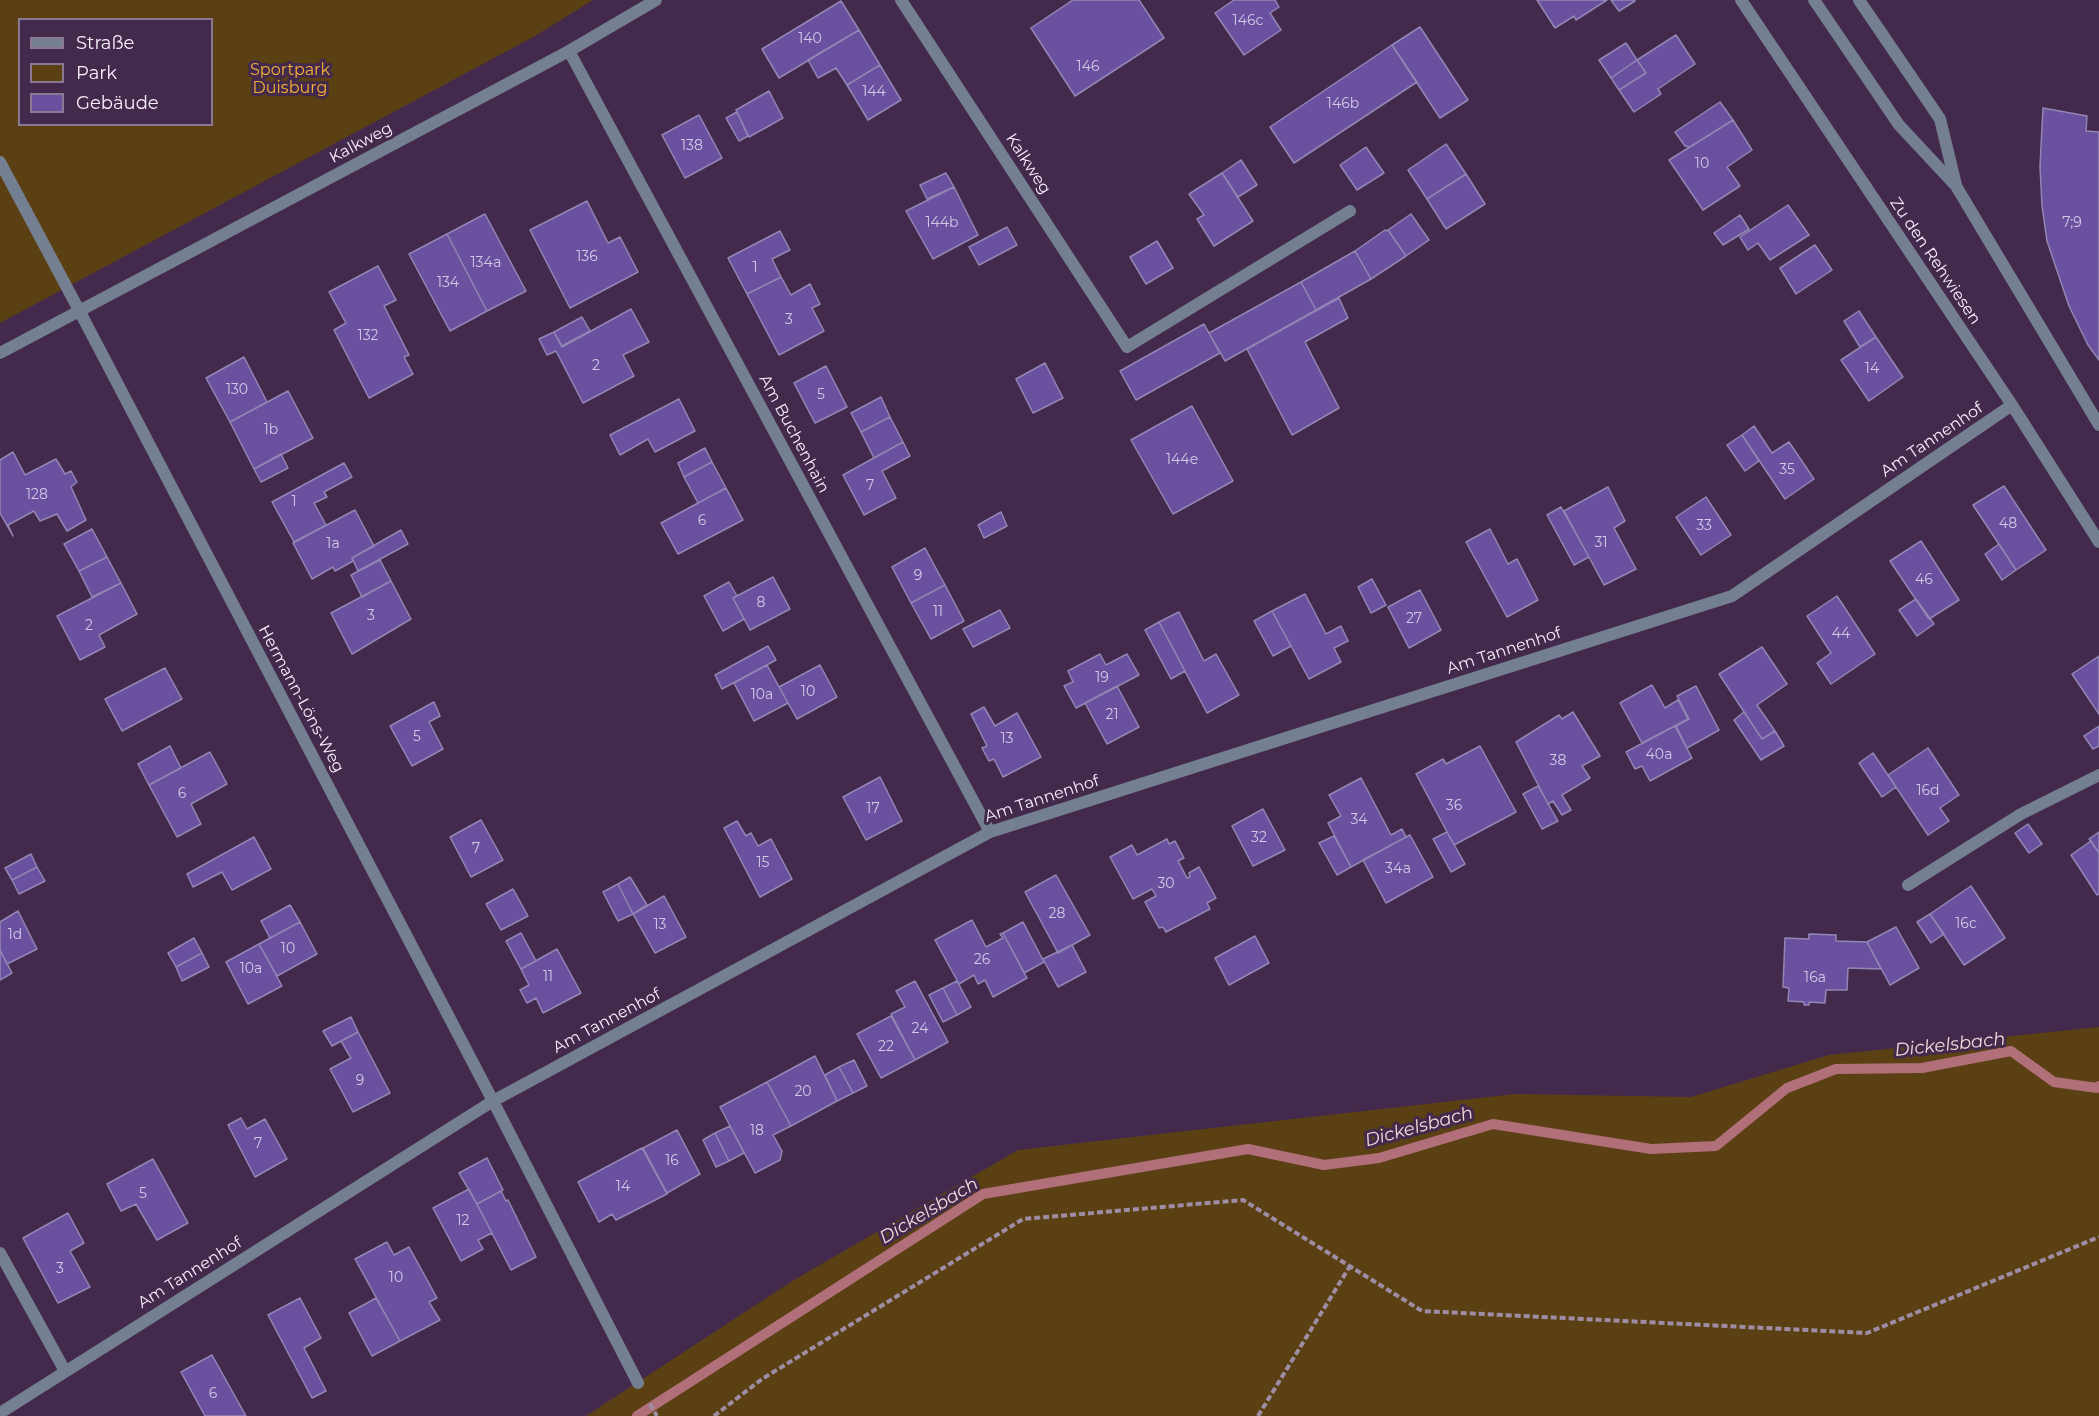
<!DOCTYPE html>
<html>
<head>
<meta charset="utf-8">
<style>
  body { margin:0 }
  #map { position:relative; width:2099px; height:1416px; overflow:hidden; background:#432a4d; font-family:Montserrat,sans-serif }
  canvas { display:block }
  .legend { position:absolute; left:18px; top:18px; width:195px; height:108px; box-sizing:border-box; background:#432a4d; border:2px solid #8b7993; margin:0; padding:8px 10px; list-style:none; font-size:18px; color:#f8effc }
  .legend li { display:flex; align-items:center; gap:12px; height:30px }
  .legend b { width:30px; border:2px solid #8b7993 }
</style>
</head>
<body>
<div id="map">
<canvas width="2099" height="1416"></canvas>
<ul class="legend">
<li><b style="height:8px;background:#748091"></b>Straße</li>
<li><b style="height:16px;background:#5b4014"></b>Park</li>
<li><b style="height:16px;background:#6951a0"></b>Gebäude</li>
</ul>
</div>
<script>
const context = document.querySelector('canvas').getContext('2d');
context.lineJoin = 'round';
function fillPath(path, color) { context.fillStyle = color; context.fill(path, 'evenodd'); }
const poly = rows => new Path2D(rows.map(r => 'M' + r).join(''));
function strokePath(path, color, width, dash) { context.strokeStyle = color; context.lineWidth = width; context.lineCap = dash ? 'butt' : 'round'; context.setLineDash(dash || []); context.stroke(path); }
function write(font, color, halo, rows, align = 'center') {
  context.font = font + ' Montserrat,sans-serif'; context.lineWidth = 6; context.setLineDash([]); context.textBaseline = 'middle'; context.strokeStyle = halo; context.fillStyle = color; for (const [text, x, y, turn = 0] of rows) {
    context.save(); context.translate(x, y); context.rotate((+turn || 0) * Math.PI / 180); context.textAlign = isNaN(turn) ? turn : align; if (halo) context.strokeText(text, 0, 0); context.fillText(text, 0, 0); context.restore();
  }
}
fillPath(poly([
  [0,0,593,0,535,36,0,323],
  [20,20,212,20,212,124,20,124],
  [2099,1027,2099,1416,586,1416,794,1280,1018,1150,1515,1094,1691,1097,1829,1055]
]), '#5b4014');
strokePath(poly([
  [637,1416,983,1194,1248,1149,1324,1165,1379,1158,1493,1124,1651,1149,1716,1146,1787,1088,1836,1069,1922,1068,2011,1051,2054,1082,2097,1088,2099,1086]
]), '#b16f7a', 10);
const building = poly([
  [1073,0,1139,0,1164,38,1075,96,1031,28,1073,0],
  [1234,0,1275,0,1279,7,1270,13,1281,30,1244,55,1215,13,1234,0],
  [1537,0,1607,0,1576,20,1574,16,1555,28,1537,0],
  [1611,0,1634,0,1635,1,1619,11,1611,0],
  [841,1,859,30,779,78,762,49,841,1],
  [1420,27,1468,100,1440,118,1392,45,1420,27],
  [859,30,880,65,847,85,836,68,818,78,808,60,859,30],
  [1676,35,1695,64,1658,89,1661,94,1634,112,1619,90,1646,73,1637,60,1676,35],
  [1626,43,1637,60,1611,78,1599,60,1626,43],
  [1392,45,1417,82,1294,163,1270,127,1392,45],
  [1637,60,1646,73,1619,90,1611,78,1637,60],
  [880,65,901,100,868,120,847,85,880,65],
  [769,91,783,118,749,137,736,110,769,91],
  [1720,102,1733,120,1690,147,1685,146,1675,132,1720,102],
  [2043,108,2087,116,2086,131,2099,132,2099,360,2088,345,2069,306,2047,241,2042,206,2040,166,2043,108],
  [737,112,748,136,739,141,726,118,737,112],
  [699,115,722,158,685,178,662,135,699,115],
  [1733,120,1752,150,1727,167,1740,186,1703,210,1669,160,1733,120],
  [1446,144,1466,174,1427,199,1408,170,1446,144],
  [1366,147,1384,173,1357,190,1340,165,1366,147],
  [1241,160,1257,185,1238,197,1222,173,1241,160],
  [946,173,954,187,927,199,920,185,946,173],
  [1222,173,1253,221,1214,246,1197,219,1204,215,1189,194,1222,173],
  [1466,174,1485,204,1446,229,1427,199,1466,174],
  [954,187,978,235,933,259,906,211,954,187],
  [587,201,608,243,620,237,638,272,570,308,530,230,587,201],
  [1788,205,1809,235,1770,260,1758,243,1748,250,1740,237,1788,205],
  [485,214,526,291,487,311,447,234,485,214],
  [1411,214,1429,240,1406,256,1388,230,1411,214],
  [1740,215,1749,229,1723,245,1714,233,1740,215],
  [1007,227,1017,245,979,265,969,247,1007,227],
  [1385,230,1386,231,1388,230,1406,256,1371,279,1355,251,1385,230],
  [780,231,790,250,772,259,781,277,747,294,728,258,780,231],
  [447,234,487,311,450,331,409,254,447,234],
  [1157,241,1173,268,1146,284,1130,257,1157,241],
  [1815,245,1832,270,1796,294,1780,268,1815,245],
  [1355,251,1371,279,1316,310,1301,282,1355,251],
  [378,266,396,300,384,306,409,355,404,357,413,374,369,398,334,330,346,323,329,292,378,266],
  [781,277,791,295,810,284,820,304,812,308,824,331,779,355,747,294,781,277],
  [1301,282,1316,310,1225,361,1209,333,1301,282],
  [1339,298,1348,318,1305,342,1339,408,1292,435,1247,349,1339,298],
  [631,309,649,342,623,355,634,376,583,403,556,351,547,355,539,339,554,332,562,347,631,309],
  [1859,311,1876,337,1860,347,1844,321,1859,311],
  [582,317,590,331,562,346,554,332,582,317],
  [1204,324,1220,353,1136,400,1120,371,1204,324],
  [1876,337,1903,377,1869,401,1841,360,1876,337],
  [244,357,267,402,230,422,206,378,244,357],
  [1045,363,1063,398,1033,413,1016,379,1045,363],
  [826,366,847,407,815,423,794,383,826,366],
  [288,391,313,438,254,469,230,422,288,391],
  [881,397,890,417,861,432,851,413,881,397],
  [679,399,695,431,655,452,648,439,620,455,610,435,679,399],
  [1192,406,1233,481,1173,514,1131,440,1192,406],
  [890,417,903,442,874,458,861,432,890,417],
  [1754,426,1772,453,1789,442,1814,479,1785,499,1742,435,1754,426],
  [1742,435,1759,461,1745,471,1727,445,1742,435],
  [903,442,910,456,882,471,896,498,864,515,843,475,903,442],
  [705,448,712,462,684,477,678,463,705,448],
  [13,452,25,475,56,459,65,474,71,471,77,482,71,487,86,520,67,531,57,514,40,521,34,511,8,525,13,536,0,513,0,460,13,452],
  [281,454,288,468,261,482,254,469,281,454],
  [712,462,726,488,698,503,684,477,712,462],
  [344,463,352,477,324,492,327,497,314,503,326,525,294,542,272,502,344,463],
  [2004,486,2046,550,2016,570,1973,505,2004,486],
  [1608,487,1625,521,1614,528,1636,569,1604,585,1564,511,1608,487],
  [726,488,743,520,678,554,661,523,726,488],
  [1706,497,1731,535,1701,555,1676,517,1706,497],
  [1561,507,1589,557,1574,565,1547,515,1561,507],
  [355,510,374,546,352,558,353,561,335,571,333,567,312,579,293,543,355,510],
  [1001,512,1007,526,984,538,978,525,1001,512],
  [92,529,107,557,79,571,64,544,92,529],
  [1490,529,1508,564,1517,559,1538,600,1507,617,1466,542,1490,529],
  [401,530,408,544,358,571,352,558,401,530],
  [1921,541,1959,600,1929,619,1890,561,1921,541],
  [1999,544,2016,570,2002,580,1985,554,1999,544],
  [925,548,945,585,911,603,892,567,925,548],
  [107,557,121,583,92,597,79,571,107,557],
  [380,560,391,581,362,597,351,575,380,560],
  [773,577,790,609,750,630,733,598,773,577],
  [1372,579,1386,605,1371,613,1358,587,1372,579],
  [391,581,411,619,352,654,331,613,391,581],
  [729,582,737,596,733,598,744,619,723,631,704,596,729,582],
  [121,583,137,614,99,635,105,647,80,660,57,616,121,583],
  [945,585,964,621,931,639,911,603,945,585],
  [1420,590,1441,630,1409,648,1388,607,1420,590],
  [1305,594,1326,634,1341,626,1348,641,1334,648,1341,662,1309,679,1272,611,1305,594],
  [1837,596,1875,654,1831,684,1817,663,1831,653,1807,616,1837,596],
  [1916,599,1934,624,1917,636,1899,610,1916,599],
  [1000,610,1010,628,973,647,963,629,1000,610],
  [1272,611,1291,646,1273,656,1254,621,1272,611],
  [1179,612,1204,661,1216,654,1239,695,1207,713,1159,622,1179,612],
  [1159,622,1185,671,1171,679,1145,630,1159,622],
  [768,646,776,660,722,689,715,675,768,646],
  [1762,647,1787,684,1757,705,1775,731,1762,739,1719,674,1762,647],
  [1100,654,1106,665,1127,654,1139,675,1076,708,1064,686,1073,682,1068,671,1100,654],
  [2099,656,2099,714,2072,674,2099,656],
  [767,665,788,703,754,721,734,683,767,665],
  [820,665,837,697,797,719,779,687,820,665],
  [165,668,182,699,122,731,105,699,165,668],
  [1652,685,1665,708,1678,700,1688,719,1642,743,1620,703,1652,685],
  [1117,686,1139,727,1107,744,1085,703,1117,686],
  [1696,686,1719,730,1687,748,1676,726,1689,719,1677,696,1696,686],
  [434,702,440,716,429,722,443,749,412,766,390,726,434,702],
  [984,707,995,726,1017,713,1041,757,1003,777,994,759,989,761,982,748,987,746,971,714,984,707],
  [1573,712,1600,756,1582,766,1590,778,1562,795,1571,810,1562,815,1553,801,1548,804,1516,742,1559,715,1562,719,1573,712],
  [1744,712,1762,739,1775,731,1784,746,1761,760,1734,720,1744,712],
  [1675,726,1692,758,1650,781,1642,766,1635,769,1626,752,1675,726],
  [2099,726,2099,746,2093,749,2084,736,2099,726],
  [170,746,181,768,149,785,138,764,170,746],
  [1480,746,1516,812,1454,845,1416,774,1443,759,1446,764,1480,746],
  [1928,748,1959,795,1940,808,1949,821,1928,835,1888,775,1928,748],
  [210,752,227,784,191,804,201,824,177,837,149,785,210,752],
  [1873,753,1896,787,1882,797,1859,763,1873,753],
  [880,777,902,821,866,840,843,797,880,777],
  [1361,778,1391,835,1402,829,1406,837,1351,867,1328,823,1341,816,1329,795,1361,778],
  [1538,786,1558,821,1542,829,1523,794,1538,786],
  [1263,809,1285,850,1253,866,1232,826,1263,809],
  [481,820,503,860,471,877,450,837,481,820],
  [737,821,746,836,751,833,758,846,771,839,792,879,760,897,724,828,737,821],
  [2028,824,2042,844,2029,853,2015,833,2028,824],
  [1447,832,1465,864,1451,872,1433,839,1447,832],
  [2099,832,2099,853,2089,839,2099,832],
  [1410,835,1433,877,1386,903,1363,860,1410,835],
  [1334,836,1351,867,1337,875,1319,843,1334,836],
  [254,837,271,869,232,890,222,872,193,887,187,874,254,837],
  [1167,839,1169,844,1175,841,1184,858,1178,861,1187,878,1190,877,1189,873,1199,867,1216,898,1207,903,1210,909,1166,932,1163,927,1159,928,1145,902,1156,896,1152,889,1133,899,1110,857,1132,845,1137,855,1167,839],
  [2091,841,2099,853,2099,894,2097,895,2071,855,2091,841],
  [31,854,37,867,12,880,5,868,31,854],
  [37,867,45,881,19,894,12,880,37,867],
  [1056,875,1090,935,1058,953,1025,892,1056,875],
  [630,877,647,905,633,914,618,884,630,877],
  [618,884,633,914,618,921,603,892,618,884],
  [1971,886,2005,938,1964,965,1930,914,1971,886],
  [513,889,528,916,501,930,486,904,513,889],
  [664,896,686,937,655,953,633,914,664,896],
  [290,905,300,922,270,938,261,921,290,905],
  [18,911,37,949,7,964,0,950,0,922,18,911],
  [1930,914,1944,934,1931,943,1917,922,1930,914],
  [972,920,986,947,1003,938,1000,934,1003,933,1027,978,993,997,985,980,978,984,974,975,959,984,935,940,972,920],
  [300,922,317,954,277,976,259,944,300,922],
  [1023,922,1044,962,1024,973,1003,933,1023,922],
  [1896,927,1919,968,1890,985,1867,942,1896,927],
  [521,933,536,961,521,969,506,941,521,933],
  [1809,934,1836,935,1836,941,1867,942,1881,969,1848,968,1847,990,1826,990,1825,1003,1809,1002,1809,1005,1804,1005,1804,1002,1788,1001,1789,988,1783,987,1785,938,1809,939,1809,934],
  [1255,936,1269,963,1229,985,1215,958,1255,936],
  [194,938,202,953,176,967,168,953,194,938],
  [259,944,282,986,248,1004,226,962,259,944],
  [1072,945,1086,972,1058,987,1043,959,1072,945],
  [557,949,581,993,543,1013,536,998,527,1003,520,990,529,985,521,969,557,949],
  [0,950,12,973,0,980,0,950],
  [202,953,209,967,182,981,176,967,202,953],
  [915,981,948,1042,915,1060,891,1014,905,1007,896,991,915,981],
  [957,981,971,1007,957,1015,943,988,957,981],
  [943,988,957,1015,943,1022,929,995,943,988],
  [891,1016,915,1060,881,1078,857,1034,891,1016],
  [351,1017,358,1032,332,1046,323,1031,351,1017],
  [358,1032,390,1093,353,1112,330,1069,351,1058,341,1041,358,1032],
  [815,1056,837,1101,791,1126,767,1082,815,1056],
  [854,1060,867,1086,853,1093,839,1067,854,1060],
  [839,1067,853,1093,837,1101,825,1075,839,1067],
  [767,1082,791,1126,773,1135,782,1151,780,1160,755,1173,720,1107,767,1082],
  [241,1118,247,1129,265,1119,287,1159,255,1177,228,1125,241,1118],
  [730,1126,744,1153,729,1161,715,1133,730,1126],
  [677,1130,700,1174,667,1193,643,1148,677,1130],
  [715,1133,729,1161,716,1167,703,1140,715,1133],
  [642,1148,667,1194,616,1220,612,1214,599,1222,578,1182,642,1148],
  [487,1158,503,1190,477,1204,459,1173,487,1158],
  [153,1159,188,1223,157,1240,136,1204,121,1211,107,1184,153,1159],
  [469,1189,492,1233,478,1240,483,1249,461,1261,433,1208,469,1189],
  [501,1191,506,1201,508,1200,536,1257,511,1270,477,1204,501,1191],
  [68,1213,84,1243,70,1251,90,1287,58,1303,23,1238,68,1213],
  [387,1242,394,1255,409,1247,437,1298,429,1302,440,1320,400,1341,355,1259,387,1242],
  [300,1298,321,1338,304,1348,326,1391,312,1398,268,1315,300,1298],
  [376,1298,400,1341,372,1356,349,1313,376,1298],
  [212,1355,246,1416,205,1416,181,1372,212,1355]
]);
fillPath(building, '#6951a0');
strokePath(building, '#9287b4', 1.5);
strokePath(poly([
  [650,1404,657,1416],
  [714,1416,762,1379,1023,1219,1243,1200,1422,1311,1867,1333,2099,1237],
  [1258,1416,1350,1266]
]), '#9e8da5', 4, [6, 3]);
strokePath(poly([
  [1814,0,1899,125,1956,186,2099,425],
  [1859,0,1940,119,1956,185],
  [0,162,80,312],
  [1127,347,1350,211],
  [1908,885,2021,814,2099,775],
  [493,1101,638,1383],
  [0,1253,65,1371]
]), '#748091', 12);
strokePath(poly([
  [901,0,1127,347],
  [1741,0,2012,405,2099,542],
  [569,51,990,832],
  [80,312,493,1101],
  [0,1413,493,1101,990,832,1732,596,2012,405]
]), '#748091', 12);
strokePath(poly([
  [0,353,569,51,656,0]
]), '#748091', 12);
write('14px', '#d4c8e5', null, [
  ["146c",1248,21],
  ["140",810,39],
  ["146",1088,67],
  ["144",874,92],
  ["146b",1343,104],
  ["138",692,146],
  ["10",1702,164],
  ["144b",942,223],
  ["7;9",2072,223],
  ["136",587,257],
  ["134a",486,263],
  ["1",755,268],
  ["134",448,283],
  ["3",789,320],
  ["132",368,336],
  ["2",596,366],
  ["14",1872,369],
  ["130",237,390],
  ["5",821,395],
  ["1b",271,430],
  ["144e",1182,460],
  ["35",1787,470],
  ["7",870,486],
  ["128",37,495],
  ["1",294,502],
  ["6",702,521],
  ["48",2008,524],
  ["33",1704,526],
  ["31",1601,543],
  ["1a",333,544],
  ["9",918,576],
  ["46",1924,580],
  ["8",761,603],
  ["11",938,612],
  ["3",371,616],
  ["27",1414,619],
  ["2",89,626],
  ["44",1841,634],
  ["19",1102,678],
  ["10",808,692],
  ["10a",762,695],
  ["21",1112,715],
  ["5",417,737],
  ["13",1007,739],
  ["40a",1659,755],
  ["38",1558,761],
  ["16d",1928,791],
  ["6",182,794],
  ["36",1454,806],
  ["17",873,809],
  ["34",1359,820],
  ["32",1259,838],
  ["7",476,849],
  ["15",763,863],
  ["34a",1398,869],
  ["30",1166,884],
  ["28",1057,914],
  ["16c",1966,924],
  ["13",660,925],
  ["1d",15,935],
  ["10",288,949],
  ["26",982,960],
  ["10a",251,969],
  ["11",548,977],
  ["16a",1815,978],
  ["24",920,1029],
  ["22",886,1047],
  ["9",360,1081],
  ["20",803,1092],
  ["18",757,1131],
  ["7",258,1144],
  ["16",672,1161],
  ["14",623,1187],
  ["5",143,1194],
  ["12",463,1221],
  ["3",60,1269],
  ["10",396,1278],
  ["6",213,1394]
]);
write('16px', '#f7b036', '#432a4d', [
  ["Sportpark",290,70],
  ["Duisburg",290,88]
]);
write('16px', '#f8effc', '#432a4d', [
  ["Kalkweg",361,143,-28],
  ["Kalkweg",1028,164,57],
  ["Zu den Rehwiesen",1935,261,56],
  ["Am Buchenhain",794,434,62],
  ["Am Tannenhof",1932,440,-34],
  ["Am Tannenhof",1504,651,-18],
  ["Hermann-Löns-Weg",301,699,62],
  ["Am Tannenhof",1042,799,-18],
  ["Am Tannenhof",607,1021,-28],
  ["Am Tannenhof",190,1273,-32]
]);
write('italic 18px', '#f4d8d9', '#432a4d', [
  ["Dickelsbach",1950,1045,-6],
  ["Dickelsbach",1419,1127,-15],
  ["Dickelsbach",929,1211,-31]
]);
</script>
</body>
</html>
